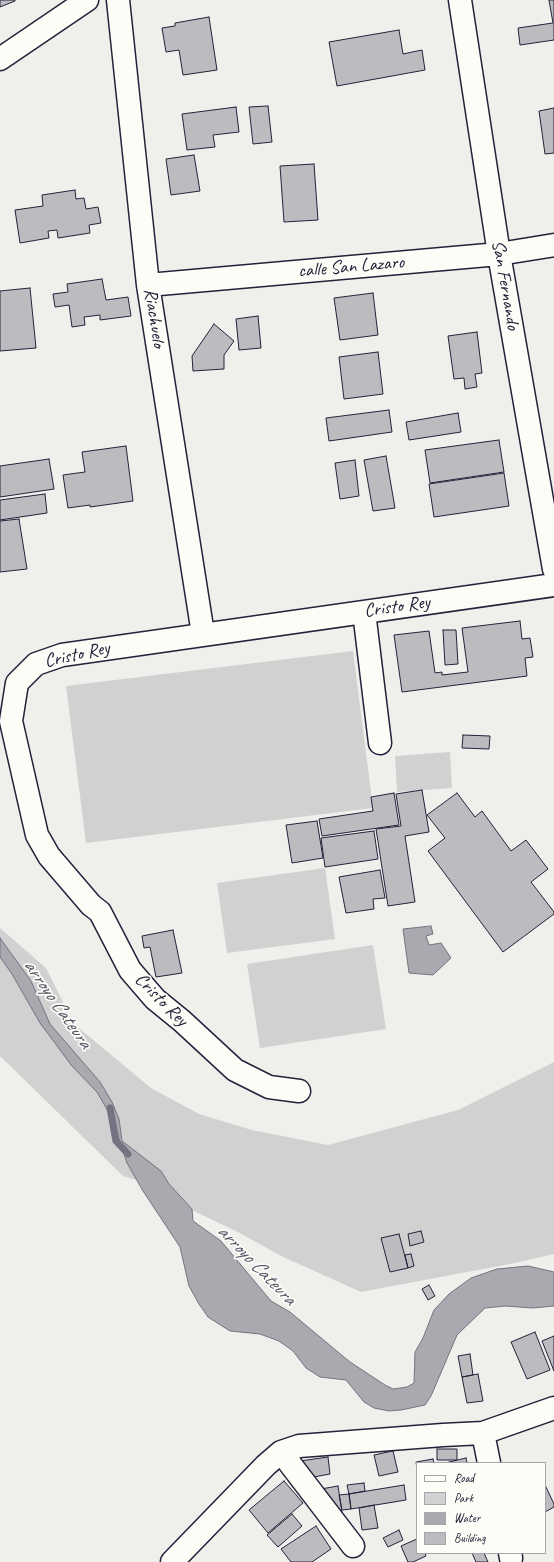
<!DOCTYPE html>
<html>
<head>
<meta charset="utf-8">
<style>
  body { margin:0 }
  #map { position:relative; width:554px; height:1562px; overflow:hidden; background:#f0efec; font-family:Caveat,sans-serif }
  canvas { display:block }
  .legend { position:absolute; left:416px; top:1462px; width:130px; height:92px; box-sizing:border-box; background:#fdfcf7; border:1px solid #a5a5ac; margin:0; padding:5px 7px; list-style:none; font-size:12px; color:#22223b }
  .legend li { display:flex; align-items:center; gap:8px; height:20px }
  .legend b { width:20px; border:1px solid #a5a5ac }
</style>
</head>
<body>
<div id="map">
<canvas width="554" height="1562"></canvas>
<ul class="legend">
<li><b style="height:5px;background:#fdfcf7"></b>Road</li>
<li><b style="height:11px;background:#d2d1d1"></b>Park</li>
<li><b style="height:11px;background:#a9a9b0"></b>Water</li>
<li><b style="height:11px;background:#bcbcc0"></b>Building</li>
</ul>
</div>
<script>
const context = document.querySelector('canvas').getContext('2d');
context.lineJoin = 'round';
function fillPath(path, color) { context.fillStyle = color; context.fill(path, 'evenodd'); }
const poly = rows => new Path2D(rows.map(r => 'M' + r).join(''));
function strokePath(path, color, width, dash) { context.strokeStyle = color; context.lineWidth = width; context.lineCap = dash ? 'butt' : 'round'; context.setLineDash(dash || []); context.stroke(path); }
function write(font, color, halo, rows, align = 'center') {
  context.font = font + ' Caveat,sans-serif'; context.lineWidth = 3.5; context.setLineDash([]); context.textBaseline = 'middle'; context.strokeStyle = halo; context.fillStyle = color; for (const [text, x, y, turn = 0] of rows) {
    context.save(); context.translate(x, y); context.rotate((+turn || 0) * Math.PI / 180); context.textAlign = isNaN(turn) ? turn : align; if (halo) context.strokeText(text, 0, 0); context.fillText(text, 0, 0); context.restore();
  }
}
fillPath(poly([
  [353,651,373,808,86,843,66,686],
  [450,752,452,788,397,792,395,756],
  [325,868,335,939,227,953,217,883],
  [0,928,46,968,74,1024,151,1088,199,1114,252,1130,328,1145,458,1110,554,1062,554,1254,515,1263,361,1292,281,1256,238,1232,183,1206,156,1186,123,1176,0,1056],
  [373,945,386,1029,260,1048,247,964]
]), '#d2d1d1');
const water = poly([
  [431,926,433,934,426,936,429,945,441,943,451,958,433,975,409,973,403,929,431,926],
  [0,938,31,981,50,1024,100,1082,112,1102,119,1119,122,1141,161,1171,169,1184,192,1209,193,1221,221,1241,271,1301,290,1312,350,1362,385,1385,393,1389,407,1387,414,1383,415,1352,423,1338,434,1310,449,1294,471,1278,497,1269,528,1266,554,1272,554,1306,533,1308,505,1306,485,1308,457,1335,431,1396,425,1405,401,1410,389,1411,374,1408,364,1402,346,1380,320,1377,306,1368,293,1351,279,1341,260,1334,230,1331,208,1317,199,1304,189,1286,180,1247,143,1191,127,1163,112,1118,97,1092,72,1066,40,1023,12,974,0,957,0,938]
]);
fillPath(water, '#a9a9b0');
strokePath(water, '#737381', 1);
strokePath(poly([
  [110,1108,116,1141,128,1154]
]), '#737381', 7);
const building = poly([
  [0,0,15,0,15,1,0,7,0,0],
  [549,0,554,0,554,40,520,45,518,28,553,23,549,0],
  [209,17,217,70,183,75,179,50,166,52,162,28,175,26,175,23,209,17],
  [399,30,403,54,422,50,425,70,337,86,329,42,399,30],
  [268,106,272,142,253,144,249,107,268,106],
  [236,107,239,132,213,135,215,147,187,150,182,114,236,107],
  [554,108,554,153,545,154,539,111,554,108],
  [194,155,200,191,171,195,166,159,194,155],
  [314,164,318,220,284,222,280,166,314,164],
  [75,190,76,199,84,198,86,209,98,207,101,223,89,225,90,233,58,238,57,230,48,231,49,238,20,243,15,210,43,206,42,195,75,190],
  [102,279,106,300,128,297,131,316,100,320,100,315,84,317,85,325,72,327,69,305,55,307,53,294,68,292,67,284,102,279],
  [30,288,36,348,0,351,0,291,30,288],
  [373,293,378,335,340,340,334,298,373,293],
  [258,316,261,348,239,350,236,319,258,316],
  [214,324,234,341,224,355,224,369,193,371,192,356,214,324],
  [477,332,482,373,475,374,477,387,465,389,464,378,454,379,448,336,477,332],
  [378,352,383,394,344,399,339,357,378,352],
  [389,410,392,432,329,441,326,418,389,410],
  [458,413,461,432,409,440,406,422,458,413],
  [499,440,504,472,430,483,425,450,499,440],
  [126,446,133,501,90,507,90,505,68,508,63,475,85,472,82,452,126,446],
  [386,456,395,508,373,511,364,460,386,456],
  [49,459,54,489,0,497,0,466,49,459],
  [355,460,359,496,340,499,335,463,355,460],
  [504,473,509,506,434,517,429,484,504,473],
  [45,494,47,513,0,520,0,500,45,494],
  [19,519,27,569,0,572,0,521,19,519],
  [520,621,522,639,530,638,533,657,525,658,527,676,402,692,394,635,429,631,435,673,442,672,442,675,468,672,462,628,520,621],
  [443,630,456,630,458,664,445,665,443,630],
  [463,735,490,736,489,749,462,748,463,735],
  [422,790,429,832,405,836,415,902,388,906,376,829,401,826,396,794,422,790],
  [394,793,399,825,322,836,319,819,373,811,371,797,394,793],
  [457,793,475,817,482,811,511,851,526,840,548,869,531,882,554,912,554,914,503,952,428,851,445,838,427,815,457,793],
  [317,821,323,858,292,863,286,825,317,821],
  [374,831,378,859,325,867,321,838,374,831],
  [380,870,385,898,373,899,374,909,346,913,339,877,380,870],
  [173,930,182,973,156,977,150,947,144,948,142,936,173,930],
  [421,1231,424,1242,410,1246,408,1234,421,1231],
  [399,1234,408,1268,390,1272,381,1238,399,1234],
  [411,1254,414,1266,408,1268,405,1255,411,1254],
  [429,1285,435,1296,428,1300,422,1289,429,1285],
  [535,1332,550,1370,527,1379,511,1342,535,1332],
  [554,1336,554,1371,542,1341,554,1336],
  [470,1354,473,1375,462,1377,458,1356,470,1354],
  [478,1374,483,1401,467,1403,462,1377,478,1374],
  [437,1449,457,1449,457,1460,437,1460,437,1449],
  [393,1451,398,1472,379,1476,374,1455,393,1451],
  [328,1457,330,1474,303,1479,300,1461,328,1457],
  [466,1458,467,1463,445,1463,466,1458],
  [433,1459,434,1463,417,1463,417,1469,416,1462,433,1459],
  [284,1481,303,1503,268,1533,249,1510,284,1481],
  [364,1483,365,1491,349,1494,347,1485,364,1483],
  [404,1485,406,1500,351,1509,349,1494,404,1485],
  [545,1485,554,1504,554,1507,545,1512,545,1485],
  [338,1486,342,1512,328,1511,321,1489,338,1486],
  [349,1494,351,1509,342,1510,339,1495,349,1494],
  [374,1505,378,1528,362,1530,359,1508,374,1505],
  [292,1514,302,1526,278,1547,267,1535,292,1514],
  [316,1526,331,1549,312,1562,291,1562,281,1549,316,1526],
  [399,1530,403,1540,388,1547,383,1538,399,1530],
  [417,1539,417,1553,425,1553,426,1556,413,1562,408,1562,401,1546,417,1539],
  [472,1553,484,1553,488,1562,476,1562,472,1553]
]);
fillPath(building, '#bcbcc0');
strokePath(building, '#22223b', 1);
const minor = poly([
  [118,0,148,285,203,634],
  [460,0,499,254,554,569],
  [0,59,87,0],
  [148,285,499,254,554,245],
  [364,612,380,743],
  [299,1091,269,1087,235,1070,182,1021,155,999,130,970,100,912,91,905,49,856,37,835,11,721,17,683,36,664,62,655,554,585],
  [483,1433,489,1463],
  [281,1452,353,1546],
  [510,1553,511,1558],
  [172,1562,266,1465,281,1452,299,1446,443,1435,483,1433,554,1408]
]);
strokePath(minor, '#22223b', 25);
strokePath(minor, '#fdfcf7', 22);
write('19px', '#22223b', '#fdfcf7', [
  ["calle San Lazaro",351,267,-5],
  ["San Fernando",505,285,80],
  ["Riachuelo",154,318,81],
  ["Cristo Rey",397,607,-8],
  ["Cristo Rey",77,655,-12],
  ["Cristo Rey",161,1000,45]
]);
write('italic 20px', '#58586a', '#fdfcf7', [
  ["arroyo Cateura",57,1004,55],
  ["arroyo Cateura",256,1265,46]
]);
</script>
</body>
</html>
